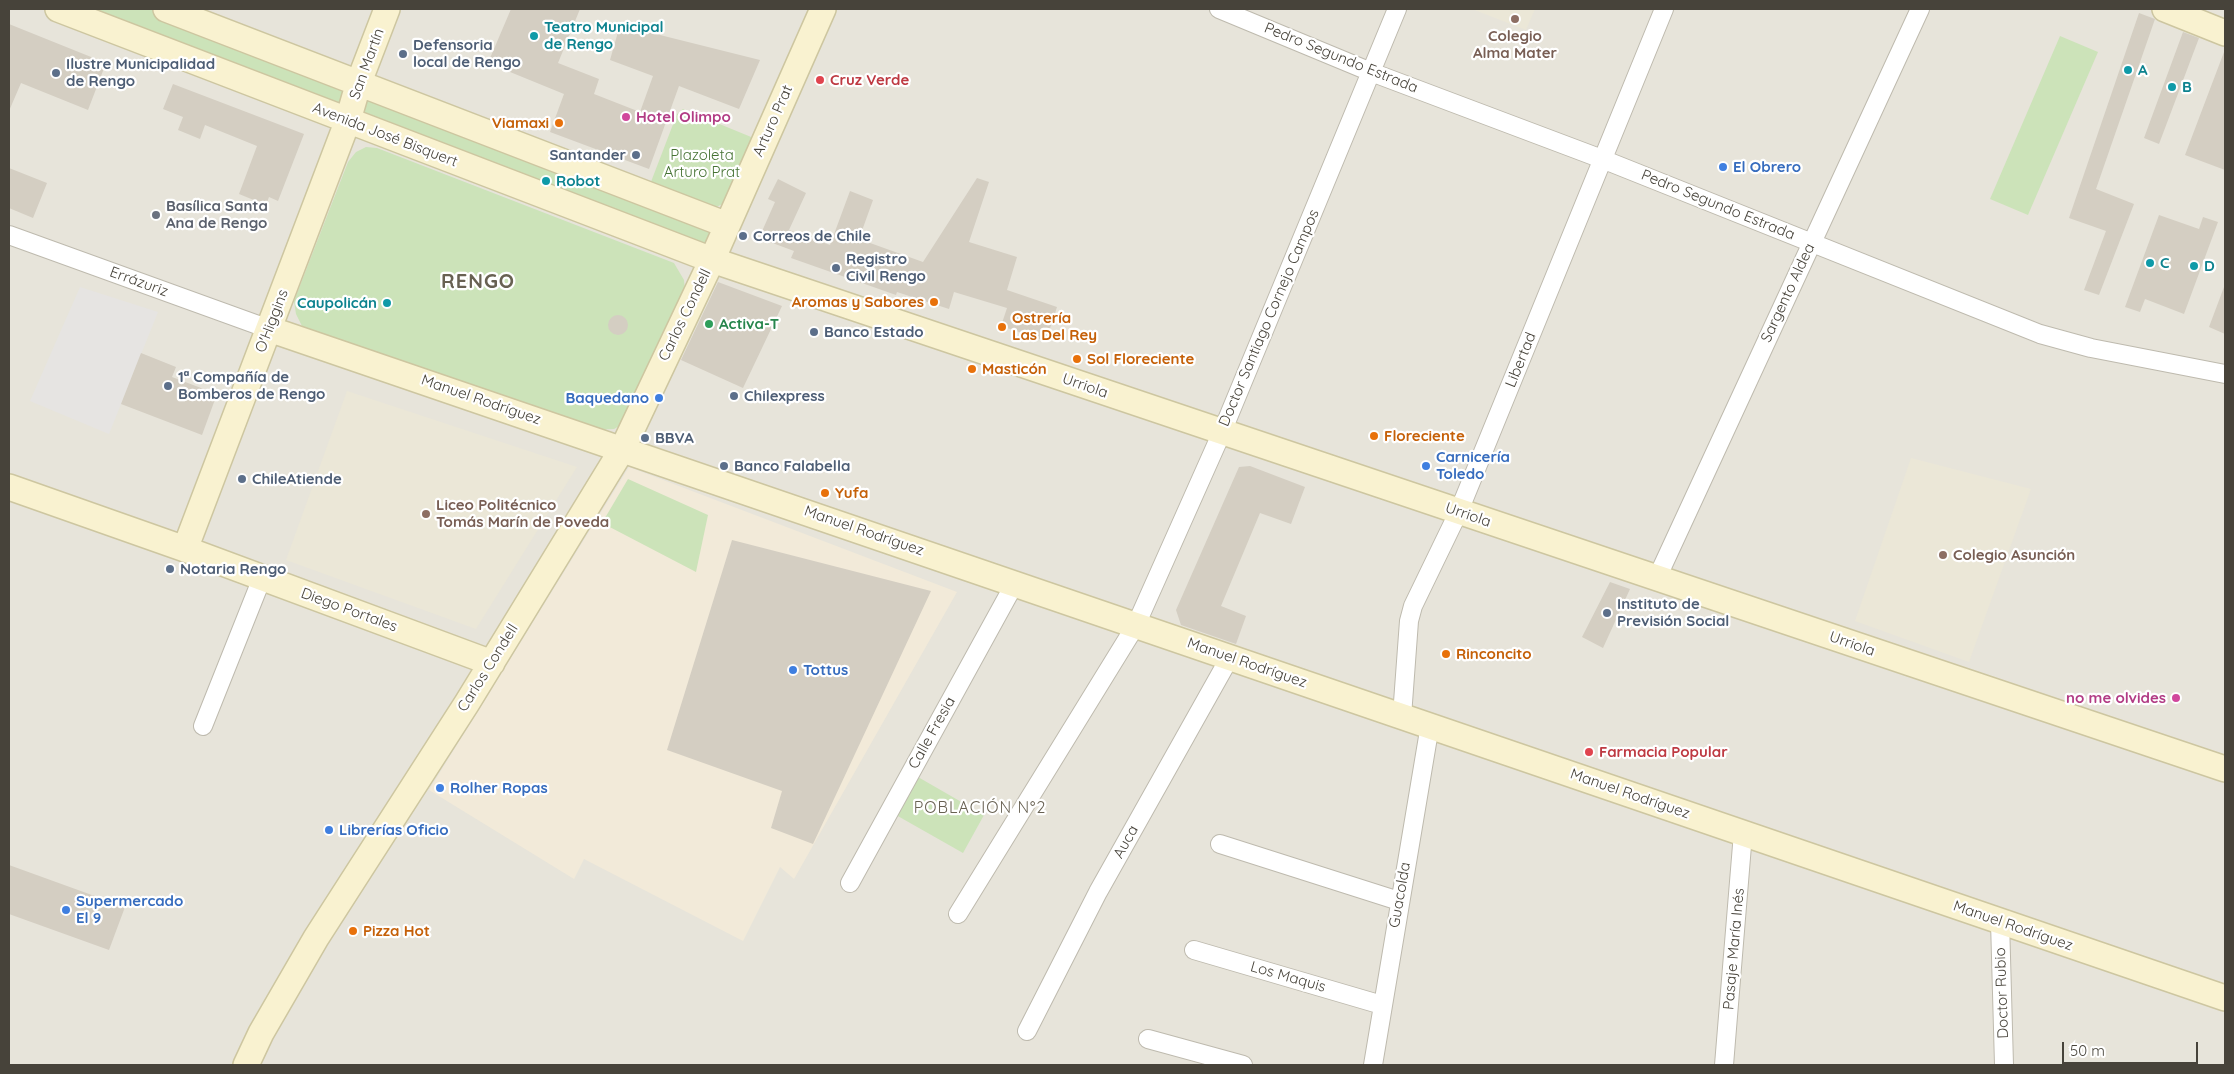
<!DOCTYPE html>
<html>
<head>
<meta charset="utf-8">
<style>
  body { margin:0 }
  #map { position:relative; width:2234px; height:1074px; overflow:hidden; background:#f3f2eb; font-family:Quicksand,sans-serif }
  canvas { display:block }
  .frame { position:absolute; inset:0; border:10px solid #47433a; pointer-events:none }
  .scale { position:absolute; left:2062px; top:1042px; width:136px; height:22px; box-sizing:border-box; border:2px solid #47433a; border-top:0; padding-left:6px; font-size:15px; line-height:18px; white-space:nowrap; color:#47433a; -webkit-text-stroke:4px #fff; paint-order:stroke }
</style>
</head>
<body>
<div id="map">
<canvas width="2234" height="1074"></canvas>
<div class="frame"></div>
<div class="scale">50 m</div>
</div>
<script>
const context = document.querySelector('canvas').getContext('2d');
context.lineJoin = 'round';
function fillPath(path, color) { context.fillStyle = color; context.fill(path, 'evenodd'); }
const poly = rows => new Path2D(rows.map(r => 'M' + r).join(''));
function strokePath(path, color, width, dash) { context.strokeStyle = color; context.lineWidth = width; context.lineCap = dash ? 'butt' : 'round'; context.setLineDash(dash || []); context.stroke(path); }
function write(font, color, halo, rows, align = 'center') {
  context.font = font + ' Quicksand,sans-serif'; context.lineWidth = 4.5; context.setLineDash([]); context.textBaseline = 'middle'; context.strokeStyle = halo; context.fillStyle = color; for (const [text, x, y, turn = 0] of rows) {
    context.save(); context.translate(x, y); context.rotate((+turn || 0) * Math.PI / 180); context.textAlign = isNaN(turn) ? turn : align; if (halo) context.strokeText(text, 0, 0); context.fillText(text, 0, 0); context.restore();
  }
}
fillPath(poly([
  [9,9,2225,9,2225,1065,9,1065]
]), '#e7e4da');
fillPath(poly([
  [629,467,957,592,794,879,780,867,743,941,584,859,574,879,429,790]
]), '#f2ead9');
fillPath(poly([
  [1472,9,1535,9,1526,30],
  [347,391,577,467,476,629,286,560],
  [1911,458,2031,489,1969,662,1855,621]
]), '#ebe7d7');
fillPath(poly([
  [70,9,151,9,712,226,701,252],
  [2060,36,2098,52,2028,215,1990,199],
  [683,109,756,139,731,200,710,210,649,187,677,114],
  [366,147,377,148,674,263,684,280,685,290,623,424,614,429,592,430,303,328,296,314,294,301,348,162,356,152],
  [628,479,708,515,696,572,602,523],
  [918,777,984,815,963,853,896,815]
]), '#cce3b9');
fillPath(poly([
  [80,287,158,312,109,434,30,401]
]), '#e6e4e2');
fillPath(poly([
  [511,9,580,9,558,63,599,79,594,94,640,112,653,76,610,60,620,25,760,60,739,109,679,86,649,169,550,132,564,94,488,63],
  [2139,13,2155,19,2096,189,2134,204,2099,295,2084,290,2106,231,2069,218],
  [9,24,106,63,88,110,21,83,9,111],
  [2183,32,2199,38,2159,144,2144,138],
  [2224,52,2225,53,2225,170,2185,155],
  [173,84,304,134,278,201,269,197,266,205,239,194,257,146,205,125,200,139,178,130,183,117,163,109],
  [9,168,47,183,33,218,9,208],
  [977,178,989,182,969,242,1017,257,1007,290,1057,307,1046,341,1001,326,1007,308,954,292,949,309,897,292,896,295,791,258,794,251,759,238,775,202,768,199,778,179,806,193,789,230,830,245,850,191,873,200,859,239,923,262],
  [2159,215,2199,229,2203,217,2218,222,2184,314,2145,299,2140,312,2125,307],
  [718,282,782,306,743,388,681,360],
  [2224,287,2225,287,2225,334,2209,327],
  '608 325a10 10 0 1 1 20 0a10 10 0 1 1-20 0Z',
  [141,353,176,367,172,377,217,394,202,435,121,404],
  [1250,466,1305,487,1291,524,1260,513,1221,606,1246,616,1236,644,1181,625,1176,610,1239,467],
  [732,540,931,591,813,844,771,828,782,791,667,750],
  [1610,582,1630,589,1603,648,1582,637],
  [9,865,125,907,109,950,9,914]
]), '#d4cec2');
const street = poly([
  [1219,9,1371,72,1602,159,2040,334,2091,348,2225,374],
  [9,235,269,329],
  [1657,578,1920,9],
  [1402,716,1409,621,1413,606,1459,511,1664,9],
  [203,726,262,578],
  [1220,844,1399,901],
  [850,883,1015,583],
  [958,914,1136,625,1222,432,1397,9],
  [2000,921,2004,1065],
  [1194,950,1382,1005],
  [1027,1031,1098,892,1230,657],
  [1148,1039,1243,1065],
  [1373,1065,1430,725],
  [1724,1065,1743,833]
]);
const secondary = poly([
  [58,9,712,260,2225,769],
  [166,9,727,225],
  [2165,9,2225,33],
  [269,329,2225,998],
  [9,487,185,549,492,663],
  [185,549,348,120,359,82,387,9],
  [246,1065,261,1033,316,938,467,703,623,448,712,260,823,9]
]);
strokePath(street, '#bebaae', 20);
strokePath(secondary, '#cdc6a0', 28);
strokePath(street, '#fff', 18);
strokePath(secondary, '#f9f2d0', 25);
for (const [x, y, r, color] of [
  [1515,19,5,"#8d6e63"],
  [534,36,5,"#0f9aa8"],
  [403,54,5,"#5c6f8a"],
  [2128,70,5,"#0f9aa8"],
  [56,73,5,"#5c6f8a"],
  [820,80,5,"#e0444e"],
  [2172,87,5,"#0f9aa8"],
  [626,117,5,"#d1479c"],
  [559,123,5,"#e8710a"],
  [636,155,5,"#5c6f8a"],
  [1723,167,5,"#3f7fe0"],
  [546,181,5,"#0f9aa8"],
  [156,215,5,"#6b7280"],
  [743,236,5,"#5c6f8a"],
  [2150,263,5,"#0f9aa8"],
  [2194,266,5,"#0f9aa8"],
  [836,268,5,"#5c6f8a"],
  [934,302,5,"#e8710a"],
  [387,303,5,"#0f9aa8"],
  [709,324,5,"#2e9e5b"],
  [1002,327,5,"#e8710a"],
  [814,332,5,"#5c6f8a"],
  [1077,359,5,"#e8710a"],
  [972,369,5,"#e8710a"],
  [168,386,5,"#5c6f8a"],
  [734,396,5,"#5c6f8a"],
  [659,398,5,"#3f7fe0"],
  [1374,436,5,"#e8710a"],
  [645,438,5,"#5c6f8a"],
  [724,466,5,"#5c6f8a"],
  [1426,466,5,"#3f7fe0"],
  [242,479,5,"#5c6f8a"],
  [825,493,5,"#e8710a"],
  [426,514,5,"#8d6e63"],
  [1943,555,5,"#8d6e63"],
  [170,569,5,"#5c6f8a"],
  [1607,613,5,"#5c6f8a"],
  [1446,654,5,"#e8710a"],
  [793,670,5,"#3f7fe0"],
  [2176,698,5,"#d1479c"],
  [1589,752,5,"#e0444e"],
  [440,788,5,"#3f7fe0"],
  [329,830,5,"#3f7fe0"],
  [66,910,5,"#3f7fe0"],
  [353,931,5,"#e8710a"]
]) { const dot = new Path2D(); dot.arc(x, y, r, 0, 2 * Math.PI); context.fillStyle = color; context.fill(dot); strokePath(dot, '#fff', 2); }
write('bold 15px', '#0d838f', '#fff', [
  ["Teatro Municipal",544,27],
  ["de Rengo",544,44],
  ["A",2138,70],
  ["B",2182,87],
  ["Robot",556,181],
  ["C",2160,263],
  ["D",2204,266],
  ["Caupolicán",377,303,"right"]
], 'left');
write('bold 15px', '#785e54', '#fff', [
  ["Colegio",1515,36,"center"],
  ["Alma Mater",1515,53,"center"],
  ["Liceo Politécnico",436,505],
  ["Tomás Marín de Poveda",436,522],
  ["Colegio Asunción",1953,555]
], 'left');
write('bold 15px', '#4e5e75', '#fff', [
  ["Defensoria",413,45],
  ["local de Rengo",413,62],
  ["Ilustre Municipalidad",66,64],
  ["de Rengo",66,81],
  ["Santander",626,155,"right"],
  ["Correos de Chile",753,236],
  ["Registro",846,259],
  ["Civil Rengo",846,276],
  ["Banco Estado",824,332],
  ["1ª Compañía de",178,377],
  ["Bomberos de Rengo",178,394],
  ["Chilexpress",744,396],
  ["BBVA",655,438],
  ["Banco Falabella",734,466],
  ["ChileAtiende",252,479],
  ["Notaria Rengo",180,569],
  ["Instituto de",1617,604],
  ["Previsión Social",1617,621]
], 'left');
write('15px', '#47433a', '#fff', [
  ["Pedro Segundo Estrada",1341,58,22],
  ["San Martín",367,64,-70],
  ["Arturo Prat",773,121,-66],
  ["Avenida José Bisquert",385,135,21],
  ["Pedro Segundo Estrada",1718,205,22],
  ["Errázuriz",139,282,20],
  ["Sargento Aldea",1788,293,-65],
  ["Carlos Condell",685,315,-64],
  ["Doctor Santiago Cornejo Campos",1269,318,-67],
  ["O'Higgins",272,321,-69],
  ["Libertad",1521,360,-68],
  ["Urriola",1085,386,19],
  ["Manuel Rodríguez",481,400,19],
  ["Urriola",1468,515,19],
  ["Manuel Rodríguez",864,531,19],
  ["Diego Portales",349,610,20],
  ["Urriola",1852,644,19],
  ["Manuel Rodríguez",1247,663,19],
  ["Carlos Condell",488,668,-58],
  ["Calle Fresia",932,733,-61],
  ["Manuel Rodríguez",1630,794,19],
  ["Auca",1126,842,-61],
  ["Guacolda",1400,895,-80],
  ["Manuel Rodríguez",2013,926,19],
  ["Pasaje María Inés",1734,949,-85],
  ["Los Maquis",1288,977,16],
  ["Doctor Rubio",2002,993,-92]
]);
write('bold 15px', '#be3a42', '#fff', [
  ["Cruz Verde",830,80],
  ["Farmacia Popular",1599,752]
], 'left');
write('bold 15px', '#b23c85', '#fff', [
  ["Hotel Olimpo",636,117],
  ["no me olvides",2166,698,"right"]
], 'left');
write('bold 15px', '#c56008', '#fff', [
  ["Viamaxi",549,123,"right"],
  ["Aromas y Sabores",924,302,"right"],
  ["Ostrería",1012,318],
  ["Las Del Rey",1012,335],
  ["Sol Floreciente",1087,359],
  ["Masticón",982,369],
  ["Floreciente",1384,436],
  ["Yufa",835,493],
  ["Rinconcito",1456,654],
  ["Pizza Hot",363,931]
], 'left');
write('15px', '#457233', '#fff', [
  ["Plazoleta",702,155],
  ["Arturo Prat",702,172]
]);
write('bold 15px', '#366cbe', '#fff', [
  ["El Obrero",1733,167],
  ["Baquedano",649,398,"right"],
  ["Carnicería",1436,457],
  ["Toledo",1436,474],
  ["Tottus",803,670],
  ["Rolher Ropas",450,788],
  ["Librerías Oficio",339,830],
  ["Supermercado",76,901],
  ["El 9",76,918]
], 'left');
write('bold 15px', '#5b616d', '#fff', [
  ["Basílica Santa",166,206],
  ["Ana de Rengo",166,223]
], 'left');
write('bold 15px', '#27864d', '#fff', [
  ["Activa-T",719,324]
], 'left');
context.letterSpacing = '1px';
write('16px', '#686152', '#fff', [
  ["POBLACIÓN N°2",980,808]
]);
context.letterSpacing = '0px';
context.letterSpacing = '1px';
write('bold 20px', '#686152', '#fff', [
  ["RENGO",478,282]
]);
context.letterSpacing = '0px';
</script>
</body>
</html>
